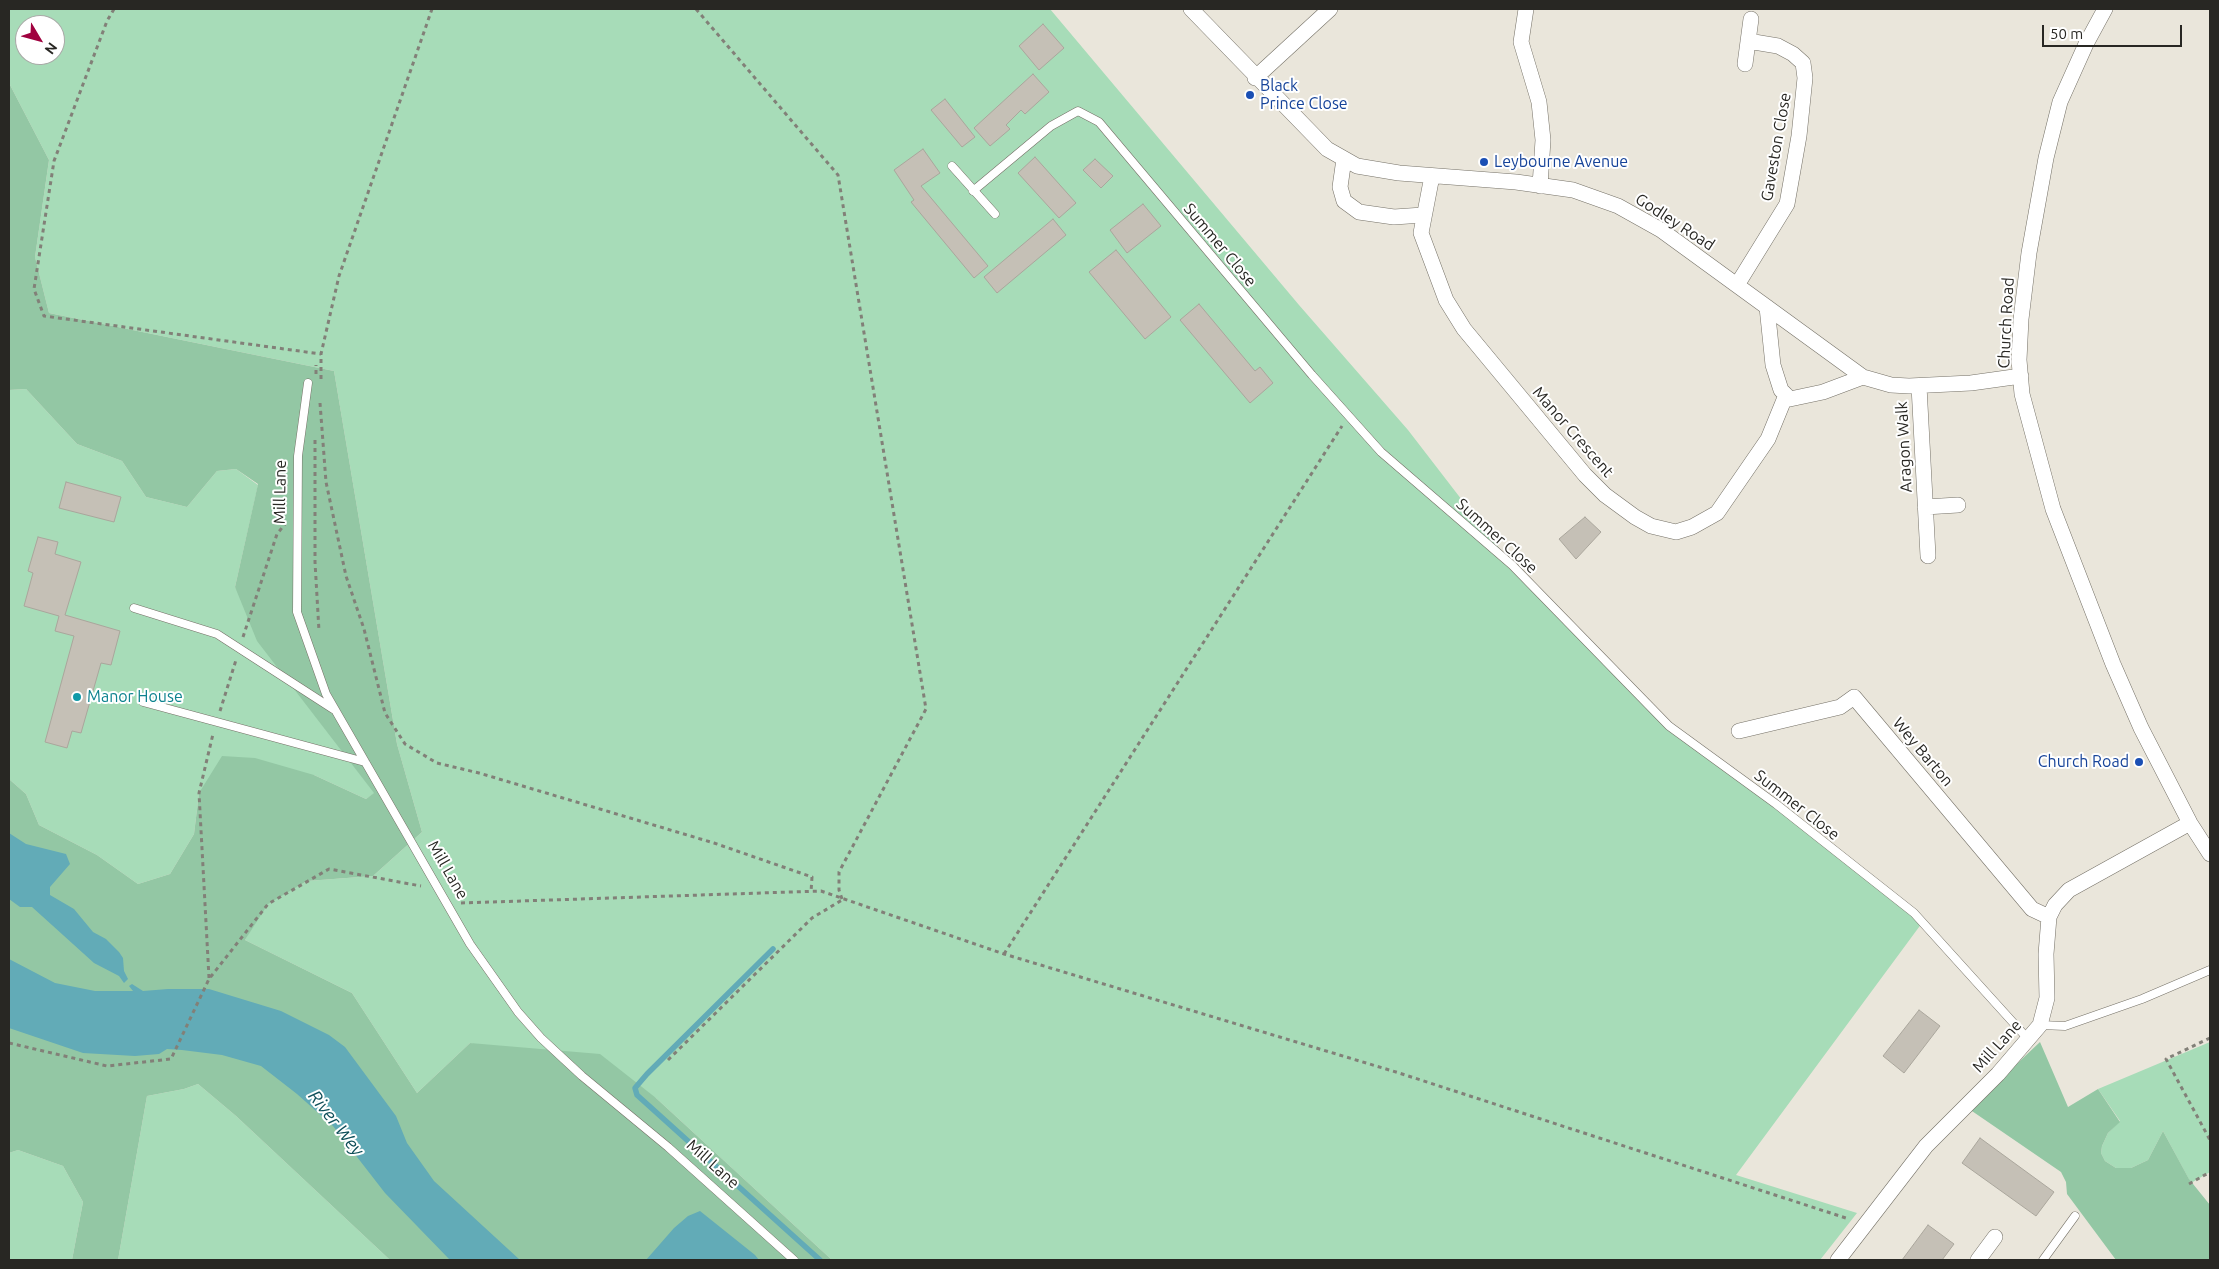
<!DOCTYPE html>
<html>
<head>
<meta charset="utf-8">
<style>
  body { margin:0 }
  #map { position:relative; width:2219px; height:1269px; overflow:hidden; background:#eae6db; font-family:Ubuntu,sans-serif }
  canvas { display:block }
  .frame { position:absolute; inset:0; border:10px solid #282723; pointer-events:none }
  .north { position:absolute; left:15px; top:15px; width:50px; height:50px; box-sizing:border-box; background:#fff; border:1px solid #a9a9a7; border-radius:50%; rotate:127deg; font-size:14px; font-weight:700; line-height:20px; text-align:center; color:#282723 }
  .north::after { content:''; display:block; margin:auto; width:18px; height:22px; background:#a0023f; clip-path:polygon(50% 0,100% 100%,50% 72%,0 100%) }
  .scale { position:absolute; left:2042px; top:25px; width:140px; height:22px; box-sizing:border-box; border:2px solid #282723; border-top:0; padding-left:6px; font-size:15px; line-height:18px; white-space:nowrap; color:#282723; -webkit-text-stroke:4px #fff; paint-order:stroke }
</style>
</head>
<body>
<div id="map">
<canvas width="2219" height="1269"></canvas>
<div class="frame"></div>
<div class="north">N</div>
<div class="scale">50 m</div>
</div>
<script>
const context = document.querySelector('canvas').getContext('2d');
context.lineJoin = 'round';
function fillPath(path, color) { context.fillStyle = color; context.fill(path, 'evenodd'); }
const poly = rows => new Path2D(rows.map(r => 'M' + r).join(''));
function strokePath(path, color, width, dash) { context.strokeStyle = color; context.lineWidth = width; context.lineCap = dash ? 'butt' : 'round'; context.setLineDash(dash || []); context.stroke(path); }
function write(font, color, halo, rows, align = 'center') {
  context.font = font + ' Ubuntu,sans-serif'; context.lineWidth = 4; context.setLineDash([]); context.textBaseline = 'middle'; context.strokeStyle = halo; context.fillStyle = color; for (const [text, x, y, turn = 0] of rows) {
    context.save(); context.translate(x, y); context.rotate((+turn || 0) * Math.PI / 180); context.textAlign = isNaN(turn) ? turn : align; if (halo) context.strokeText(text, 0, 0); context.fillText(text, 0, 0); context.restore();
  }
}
fillPath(poly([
  [9,9,1050,9,1299,305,1408,430,1512,565,1669,726,1776,804,1922,923,1736,1175,1857,1213,1820,1260,832,1260,656,1098,470,1043,417,1093,352,993,245,940,265,904,307,881,373,876,422,832,397,744,334,371,49,313,35,257,49,160,9,83],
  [25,25,55,25,55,55,25,55],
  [26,389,77,444,122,461,146,497,187,507,217,471,236,469,258,485,235,587,309,707,375,793,366,799,314,775,199,793,194,834,170,874,138,884,97,855,39,825,26,794,9,779,9,390],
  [2210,1042,2210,1172,2191,1183,2163,1131,2148,1160,2131,1168,2116,1168,2105,1161,2101,1153,2102,1146,2108,1133,2120,1121,2098,1089],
  [198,1084,236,1116,390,1260,118,1260,147,1096,184,1089],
  [18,1150,63,1166,83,1202,72,1260,9,1260,9,1153]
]), '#a7dcb8');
fillPath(poly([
  [9,83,49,160,35,257,49,313,334,371,397,744,422,832,373,876,307,881,268,904,245,940,352,993,417,1093,470,1043,600,1054,656,1098,832,1260,390,1260,236,1116,198,1084,184,1089,147,1096,118,1260,72,1260,83,1202,63,1166,18,1150,9,1153,9,779,26,794,39,825,97,855,138,884,170,874,194,834,199,793,222,756,255,758,314,775,366,799,374,793,257,641,235,587,258,484,236,469,217,471,187,507,146,497,122,461,77,444,26,389,9,390],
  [2040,1042,2068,1107,2098,1089,2120,1122,2108,1133,2102,1146,2101,1153,2105,1161,2116,1168,2131,1168,2148,1160,2163,1131,2189,1179,2210,1205,2210,1260,2116,1260,2067,1194,2066,1182,2061,1172,1969,1109]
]), '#93c7a4');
fillPath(poly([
  [9,833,26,844,66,854,70,864,50,887,50,895,74,909,93,932,106,939,119,952,123,958,124,971,128,979,124,983,119,976,94,963,32,907,20,907,9,899],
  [9,959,55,983,95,991,133,991,129,986,132,984,143,991,168,989,209,989,281,1011,329,1035,345,1047,396,1116,407,1143,434,1181,520,1260,450,1260,385,1193,333,1126,297,1094,261,1066,222,1055,182,1050,167,1049,159,1054,135,1056,83,1053,9,1028],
  [700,1211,755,1255,759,1260,646,1260,674,1228,688,1216]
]), '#62abb7');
strokePath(poly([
  [773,949,647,1074,635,1088,637,1095,820,1260]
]), '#62abb7', 5.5);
const building = poly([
  [1043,24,1064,48,1039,70,1019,46,1043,24],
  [1033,74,1049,92,1025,114,1021,110,1006,125,1010,129,990,146,974,128,1033,74],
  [945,99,975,137,962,147,931,110,945,99],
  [923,149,940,173,921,186,988,266,974,278,911,202,914,200,894,170,923,149],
  [1035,157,1076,203,1059,218,1018,173,1035,157],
  [1095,159,1113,176,1101,188,1083,170,1095,159],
  [1143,204,1161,226,1127,253,1110,230,1143,204],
  [1053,219,1066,235,997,293,984,277,1053,219],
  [1116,250,1171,317,1145,339,1089,272,1116,250],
  [1199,304,1255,371,1260,367,1273,383,1250,403,1180,320,1199,304],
  [66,482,121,497,114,522,59,508,66,482],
  [1585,517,1601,532,1576,559,1559,539,1585,517],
  [38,537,58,542,55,554,81,562,65,615,120,631,111,665,101,663,81,733,72,731,67,748,45,742,74,636,55,631,59,616,24,606,33,573,28,571,38,537],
  [1919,1010,1940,1026,1904,1073,1883,1056,1919,1010],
  [1980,1138,2054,1192,2036,1216,1962,1163,1980,1138],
  [1928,1225,1954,1244,1942,1260,1902,1260,1928,1225]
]);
fillPath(building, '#c5c0b6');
strokePath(building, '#aaa69c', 1);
const lane = poly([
  [952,166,995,214],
  [973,191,1051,126,1078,111,1099,122,1312,375,1381,452,1512,565,1669,726,1776,804,1914,913,2028,1039],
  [308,383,298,456,297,612,326,694,470,944,518,1012,541,1038,582,1076,668,1147,794,1260],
  [134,608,217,634,333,709],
  [143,702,365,762],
  [2040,1025,2065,1026,2142,999,2210,970],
  [2043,1260,2075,1216]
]);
const street = poly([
  [1191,9,1327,149,1357,166,1399,173,1516,182,1573,190,1618,206,1661,230,1863,377,1891,385,1909,386,1971,383,2021,376],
  [1526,9,1521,42,1539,102,1543,140,1540,186],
  [2105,9,2086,44,2060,102,2046,158,2029,253,2021,319,2019,360,2022,394,2053,509,2113,664,2141,728,2190,823,2210,854],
  [1745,64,1751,19],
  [1255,78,1330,9],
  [1344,159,1340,187,1344,201,1359,212,1394,217,1423,215],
  [1432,176,1421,233,1446,300,1464,329,1585,475,1605,495,1635,517,1651,526,1676,532,1692,527,1717,513,1768,439,1786,395],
  [1737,285,1787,204,1799,136,1805,78,1803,63,1793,54,1778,46,1748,41],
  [1767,307,1773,365,1781,390,1790,399,1823,392,1863,377],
  [1919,386,1928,556],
  [1925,507,1958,505],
  [1739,731,1840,707,1854,697,2032,909,2049,917],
  [1838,1260,1926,1146,1998,1074,2040,1025,2047,998,2046,954,2049,917,2055,905,2069,890,2190,823],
  [1978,1260,1995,1237]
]);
strokePath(lane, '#757167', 9);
strokePath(street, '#757167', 16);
strokePath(poly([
  [114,9,107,21,54,161,34,289,44,316,321,354],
  [696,9,838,175,926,709,839,872,839,890,842,899],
  [316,374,316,365],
  [321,379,321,354,339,276,432,9],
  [320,403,326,482,346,576,364,629,385,713,405,744,437,763,479,773,714,843,812,877,811,892],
  [315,440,315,562,319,631],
  [243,637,277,534,285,524],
  [220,711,236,660],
  [461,903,821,891,1004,954,1396,1072,1849,1219],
  [1004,954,1342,426],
  [209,978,199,793,213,734],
  [2210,1038,2166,1059,2210,1140],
  [9,1043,107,1066,171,1059,209,979,268,904,329,869,421,886],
  [668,1060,812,918,842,900],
  [2189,1184,2210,1172]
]), '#828078', 3, [4, 4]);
strokePath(lane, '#fff', 8);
strokePath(street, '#fff', 15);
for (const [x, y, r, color] of [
  [1250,95,5,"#1a4fb4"],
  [1484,162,5,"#1a4fb4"],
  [77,697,5,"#0f9aa8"],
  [2139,762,5,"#1a4fb4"]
]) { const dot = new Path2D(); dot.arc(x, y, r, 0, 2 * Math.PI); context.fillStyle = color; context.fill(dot); strokePath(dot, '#fff', 2); }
write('16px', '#164399', '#fff', [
  ["Black",1260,86],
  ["Prince Close",1260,104],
  ["Leybourne Avenue",1494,162],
  ["Church Road",2129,762,"right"]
], 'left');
write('16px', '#282723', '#fff', [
  ["Gaveston Close",1776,147,-80],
  ["Godley Road",1675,222,33],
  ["Summer Close",1220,245,50],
  ["Church Road",2006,323,-87],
  ["Manor Crescent",1573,432,49],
  ["Aragon Walk",1904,447,-93],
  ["Mill Lane",280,492,-89],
  ["Summer Close",1497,536,42],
  ["Wey Barton",1923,752,50],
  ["Summer Close",1797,805,38],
  ["Mill Lane",448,870,60],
  ["Mill Lane",1997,1046,-48],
  ["Mill Lane",713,1164,42]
]);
write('16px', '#0d838f', '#fff', [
  ["Manor House",87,697]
], 'left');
write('italic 18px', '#0f4f59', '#fff', [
  ["River Wey",336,1123,52]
]);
</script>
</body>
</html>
